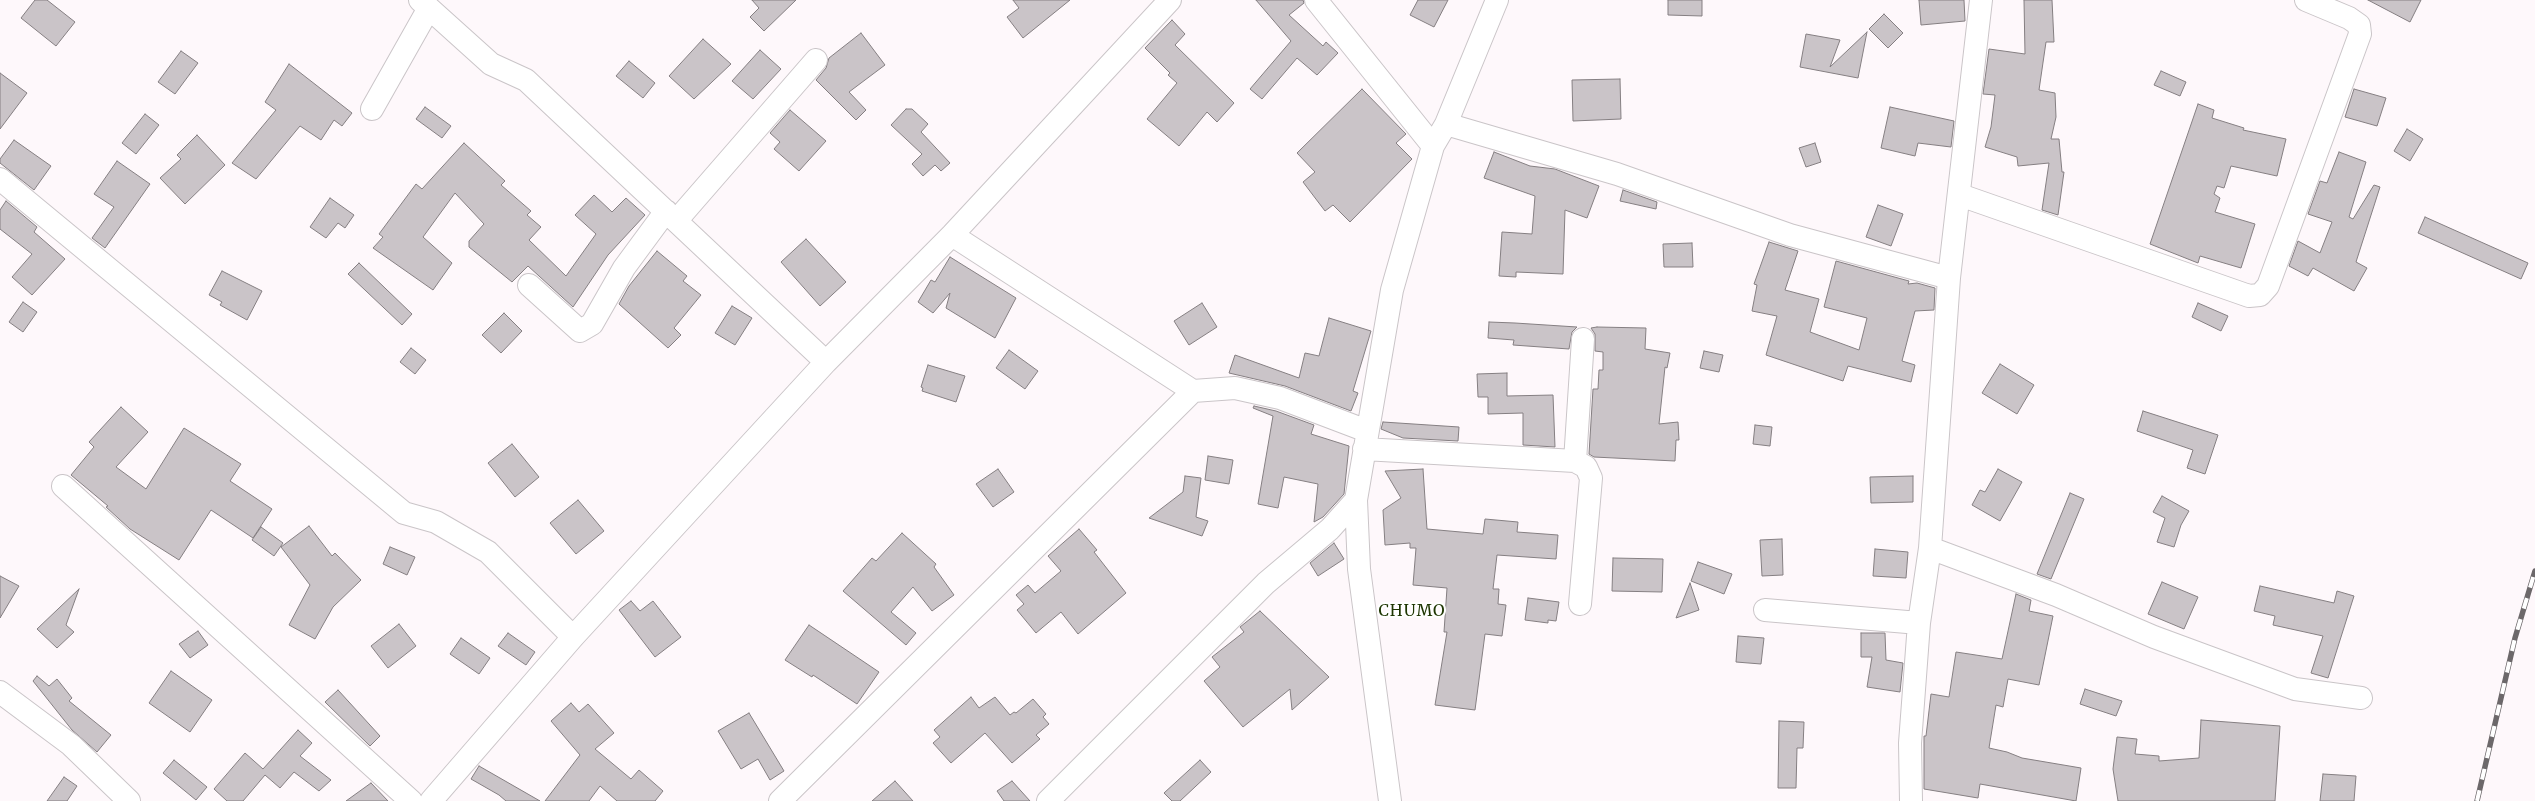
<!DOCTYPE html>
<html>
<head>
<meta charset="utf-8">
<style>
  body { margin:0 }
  canvas { display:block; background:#fef8fb }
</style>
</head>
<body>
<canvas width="2535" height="801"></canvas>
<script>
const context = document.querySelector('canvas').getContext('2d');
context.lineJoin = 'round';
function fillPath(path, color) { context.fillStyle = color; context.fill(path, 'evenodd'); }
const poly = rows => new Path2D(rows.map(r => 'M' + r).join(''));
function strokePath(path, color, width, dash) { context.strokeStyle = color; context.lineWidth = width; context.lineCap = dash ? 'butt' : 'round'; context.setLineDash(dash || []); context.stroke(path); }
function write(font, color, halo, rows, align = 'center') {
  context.font = font + ' Merriweather,serif'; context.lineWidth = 4; context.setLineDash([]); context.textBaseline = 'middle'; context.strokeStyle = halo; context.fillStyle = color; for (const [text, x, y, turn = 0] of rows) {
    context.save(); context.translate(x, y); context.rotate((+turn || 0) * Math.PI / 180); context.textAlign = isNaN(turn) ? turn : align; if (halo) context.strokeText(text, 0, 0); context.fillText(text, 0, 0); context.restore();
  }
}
const building = poly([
  [35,0,47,0,75,22,56,46,21,18,35,0],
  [752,0,796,0,764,31,750,17,759,8,752,0],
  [1013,0,1070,0,1023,38,1007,17,1019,8,1013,0],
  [1256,0,1303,0,1304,3,1289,15,1323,46,1326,42,1338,53,1317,75,1297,58,1262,99,1250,89,1291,41,1256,0],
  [1418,0,1448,0,1434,27,1410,15,1418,0],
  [1668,0,1702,0,1702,16,1668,15,1668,0],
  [1919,0,1964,0,1965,21,1921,25,1919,0],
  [2024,0,2052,0,2054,42,2046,42,2039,90,2055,93,2056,117,2051,139,2059,139,2062,172,2064,172,2058,215,2042,210,2049,163,2018,166,2017,157,1985,147,1991,127,1995,95,1983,94,1989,49,2025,54,2024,0],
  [2368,0,2421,0,2410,22,2368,0],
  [1884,14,1903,33,1888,48,1869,29,1884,14],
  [1172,20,1185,34,1175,45,1234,103,1217,122,1207,112,1179,146,1147,119,1177,83,1168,75,1170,73,1145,48,1172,20],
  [1867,32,1858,78,1800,67,1806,34,1840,40,1830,67,1867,32],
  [861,33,885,65,849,92,866,110,856,120,816,80,826,68,829,58,861,33],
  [703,39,731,64,694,99,669,76,703,39],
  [760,50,781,69,753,99,732,81,760,50],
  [181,51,198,63,175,94,158,82,181,51],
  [629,61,655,83,643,98,616,76,629,61],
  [289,64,352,113,342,126,334,120,321,140,300,126,256,179,232,163,276,110,265,102,289,64],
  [2161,71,2186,82,2180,96,2154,85,2161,71],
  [0,73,27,93,0,129,0,73],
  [1620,79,1621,119,1573,121,1572,80,1620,79],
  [1362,89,1406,134,1396,143,1412,159,1350,222,1333,205,1325,211,1303,182,1315,172,1297,153,1362,89],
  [2354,89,2386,98,2377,126,2345,117,2354,89],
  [2198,104,2214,110,2212,118,2244,128,2243,130,2286,139,2277,176,2231,166,2224,188,2217,186,2214,194,2220,198,2215,212,2255,224,2241,268,2200,256,2198,263,2150,244,2198,104],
  [425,107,451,126,442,138,416,119,425,107],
  [1890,107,1954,121,1951,147,1918,143,1915,156,1881,148,1890,107],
  [906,109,912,109,928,124,921,132,950,163,941,171,935,165,923,176,912,164,922,154,891,125,906,109],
  [790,110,826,141,799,171,774,149,780,142,770,133,790,110],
  [145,114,159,125,136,154,122,143,145,114],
  [2407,129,2423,139,2410,161,2394,151,2407,129],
  [197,135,225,165,185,204,160,178,181,159,177,155,197,135],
  [14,140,51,166,34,190,0,163,0,159,14,140],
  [464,143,505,181,501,185,531,211,527,215,541,227,529,240,566,276,596,234,575,215,594,195,612,212,626,198,645,215,608,255,573,307,528,266,512,282,469,247,469,241,484,224,455,193,423,237,452,263,433,290,373,248,383,237,379,234,416,184,422,189,464,143],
  [1815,143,1821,162,1806,167,1799,148,1815,143],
  [1494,152,1530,166,1555,169,1599,186,1587,218,1565,210,1563,274,1516,272,1516,277,1499,276,1502,232,1532,234,1535,196,1484,178,1494,152],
  [2339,152,2366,162,2349,217,2353,219,2374,185,2380,187,2356,262,2367,268,2354,291,2313,268,2308,276,2289,266,2298,241,2320,253,2332,222,2308,214,2320,181,2327,183,2339,152],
  [117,161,150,184,105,248,92,238,114,207,94,194,117,161],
  [1623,190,1657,202,1656,209,1620,201,1623,190],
  [330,198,354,215,345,228,338,223,326,238,310,227,330,198],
  [6,201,37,227,34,232,65,259,32,295,12,277,32,254,0,229,0,210,6,201],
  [1878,205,1903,214,1891,246,1866,237,1878,205],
  [2425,217,2528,263,2521,279,2418,233,2425,217],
  [806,239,846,282,820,306,781,262,806,239],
  [1769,242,1798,251,1785,290,1819,299,1810,332,1859,350,1867,318,1824,307,1836,261,1909,281,1908,284,1917,283,1935,288,1934,310,1915,311,1902,361,1915,365,1911,382,1848,366,1843,381,1766,355,1777,316,1752,311,1757,285,1754,284,1769,242],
  [1692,243,1693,267,1664,267,1663,244,1692,243],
  [657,251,687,276,683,281,701,295,674,328,681,335,668,348,619,304,629,286,657,251],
  [950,257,1016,298,995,338,946,308,950,293,933,313,918,302,931,280,935,282,950,257],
  [359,263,412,314,402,325,348,274,359,263],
  [222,271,262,291,247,320,220,305,222,302,209,295,222,271],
  [23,302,37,312,23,332,9,322,23,302],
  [1202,303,1217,327,1189,345,1174,321,1202,303],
  [2198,303,2228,316,2221,331,2192,317,2198,303],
  [732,306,752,318,735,345,715,333,732,306],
  [504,313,522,331,501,353,482,335,504,313],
  [1329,318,1371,331,1353,391,1358,393,1351,411,1285,386,1229,373,1235,355,1299,378,1305,353,1319,356,1329,318],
  [1489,322,1515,323,1577,327,1572,332,1569,349,1513,345,1514,340,1488,338,1489,322],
  [1597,327,1646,328,1645,349,1670,353,1667,368,1665,367,1659,424,1678,422,1679,440,1676,440,1675,461,1594,457,1589,454,1593,389,1598,389,1599,370,1603,370,1603,352,1595,351,1595,334,1591,328,1597,327],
  [411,348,426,360,415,374,400,362,411,348],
  [1009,350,1038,371,1025,389,996,368,1009,350],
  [1704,351,1723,355,1719,372,1700,368,1704,351],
  [2000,364,2034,385,2017,414,1982,393,2000,364],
  [928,365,965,376,956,402,922,391,923,388,921,387,928,365],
  [1507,373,1507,396,1553,395,1555,447,1523,445,1523,413,1488,414,1488,397,1478,397,1477,374,1507,373],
  [1254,406,1276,411,1314,425,1311,434,1349,446,1344,494,1323,517,1314,522,1318,484,1284,477,1278,508,1258,504,1273,416,1253,408,1254,406],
  [121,407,148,432,116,467,146,489,184,428,241,464,230,481,272,509,253,538,211,510,179,560,130,529,106,507,108,506,71,475,94,447,89,442,121,407],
  [2143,411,2218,435,2205,474,2187,468,2193,450,2137,431,2143,411],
  [1383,422,1459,427,1458,441,1403,438,1381,429,1383,422],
  [1755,425,1772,427,1770,446,1753,444,1755,425],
  [512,444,539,477,515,497,488,463,512,444],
  [1208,456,1233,460,1229,484,1205,480,1208,456],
  [998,469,1014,492,993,507,976,484,998,469],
  [1423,469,1427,529,1483,534,1485,519,1518,522,1517,532,1558,535,1556,559,1497,555,1493,589,1499,589,1498,604,1506,605,1502,636,1485,634,1475,710,1435,705,1447,632,1444,632,1447,588,1413,585,1416,548,1410,548,1410,543,1385,545,1383,510,1401,498,1385,471,1423,469],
  [1998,469,2022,482,2000,521,1972,505,1980,490,1985,492,1998,469],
  [1185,476,1201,478,1196,517,1208,521,1202,536,1149,518,1183,492,1185,476],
  [1913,476,1913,502,1871,503,1870,477,1913,476],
  [2070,493,2084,499,2051,579,2037,574,2070,493],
  [2162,496,2189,511,2181,525,2174,547,2157,542,2165,518,2153,512,2162,496],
  [578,500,604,531,576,554,550,523,578,500],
  [309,526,332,556,335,553,361,580,333,607,315,639,289,625,310,585,281,547,309,526],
  [261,527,283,543,274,556,252,540,261,527],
  [1079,529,1097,550,1094,552,1126,593,1078,634,1061,612,1036,633,1017,610,1024,604,1016,595,1028,585,1035,593,1061,571,1048,556,1079,529],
  [902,533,936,564,934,567,954,595,932,611,913,587,891,612,916,633,906,645,843,591,872,558,876,561,902,533],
  [1782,539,1783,575,1762,576,1760,540,1782,539],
  [1334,543,1344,559,1318,576,1310,563,1334,543],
  [390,547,415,557,407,575,383,564,390,547],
  [1875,549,1908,552,1906,578,1873,576,1875,549],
  [1613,558,1663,559,1662,592,1612,591,1613,558],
  [1698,562,1732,574,1724,594,1691,581,1698,562],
  [0,576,19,586,0,618,0,576],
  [2162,582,2198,597,2184,629,2148,614,2162,582],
  [1690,583,1699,610,1676,618,1690,583],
  [2260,586,2334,603,2337,591,2354,596,2328,678,2311,673,2323,636,2273,625,2275,616,2254,611,2260,586],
  [79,589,66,625,74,632,57,648,37,629,79,589],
  [2016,594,2031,600,2029,611,2053,616,2039,685,2008,679,2003,707,1996,705,1989,748,2007,752,2022,758,2081,768,2076,801,1980,784,1978,798,1924,789,1924,736,1926,736,1931,694,1949,697,1956,652,2002,659,2016,594],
  [1528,598,1559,602,1556,621,1548,620,1548,623,1525,620,1528,598],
  [631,601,640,611,653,601,681,637,655,657,619,610,631,601],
  [1260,611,1329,677,1292,710,1290,689,1243,727,1204,681,1220,667,1212,657,1244,632,1240,627,1260,611],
  [399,624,416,646,388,668,371,646,399,624],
  [809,625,879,672,857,704,813,675,812,677,785,660,809,625],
  [198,631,208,645,190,658,179,644,198,631],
  [508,633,535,652,526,665,498,646,508,633],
  [1861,633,1885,633,1886,660,1903,663,1900,692,1867,687,1872,657,1861,657,1861,633],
  [1738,636,1764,638,1761,664,1736,662,1738,636],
  [461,638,490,658,479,674,450,654,461,638],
  [171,671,212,700,190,732,149,703,171,671],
  [37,676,49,686,57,679,72,698,69,701,111,735,97,752,72,730,33,681,37,676],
  [2085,689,2122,701,2116,716,2080,704,2085,689],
  [338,690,380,736,370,746,325,702,338,690],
  [971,697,979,708,995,697,1010,715,1014,712,1016,713,1033,699,1046,714,1043,717,1049,724,1036,735,1040,739,1012,763,985,733,951,763,933,743,940,737,934,730,971,697],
  [571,703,579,712,588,704,614,733,595,749,631,779,639,770,663,791,655,801,617,801,600,786,589,801,545,801,580,755,551,721,571,703],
  [749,713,784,771,770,780,758,759,741,769,718,731,749,713],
  [2201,720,2280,726,2275,801,2118,801,2113,769,2117,737,2137,739,2135,754,2159,756,2159,761,2199,758,2201,720],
  [1779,721,1804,722,1803,748,1797,748,1796,788,1778,788,1779,721],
  [298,730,312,743,300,756,331,780,319,791,294,772,280,788,265,775,243,801,227,801,214,789,245,753,263,769,298,730],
  [174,760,207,787,196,800,163,773,174,760],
  [1200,760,1211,772,1180,801,1172,801,1164,793,1200,760],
  [479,766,540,801,506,801,499,795,471,779,479,766],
  [2323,774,2356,776,2354,801,2320,801,2323,774],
  [64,777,77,786,67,801,47,801,64,777],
  [895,781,913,801,872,801,895,781],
  [1012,781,1030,801,1004,801,997,791,1012,781],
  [371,783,388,801,346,801,371,783]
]);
fillPath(building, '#cac4c8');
strokePath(building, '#857f82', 1);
const minor = poly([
  [420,0,491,64,526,80,826,362],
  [1316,0,1433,146],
  [372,109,429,8],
  [1446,124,1617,174,1790,235,1949,278],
  [0,179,404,513,436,522,488,552,573,637],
  [1960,195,2249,296,2260,295,2268,286,2360,34,2359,25,2349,18,2306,0],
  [676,221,816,60],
  [952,235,1193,391,1235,388,1280,398,1367,431],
  [529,285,580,331,592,324,624,268,666,211],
  [1364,449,1575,461,1586,467,1591,478,1580,604],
  [1575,461,1583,339],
  [63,486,411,801],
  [1930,548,2056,595,2154,637,2295,689,2361,698],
  [1765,610,1919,623],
  [0,692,71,745,129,801],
  [431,801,573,637,826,362,952,235,1170,0],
  [780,801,1193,391],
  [1048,801,1266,583,1330,529,1356,500],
  [1390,801,1359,569,1356,500,1392,290,1433,146,1446,124,1497,0],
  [1911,801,1910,743,1919,623,1930,548,1949,278,1981,0]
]);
strokePath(minor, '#cac5c8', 24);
strokePath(minor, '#fff', 22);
const rail = poly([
  [2477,801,2515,638,2535,571]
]);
strokePath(rail, '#6c686a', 5.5);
strokePath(rail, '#fff', 4, [11]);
context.letterSpacing = '1px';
write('16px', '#1e3602', '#fff', [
  ["CHUMO",1412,611]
]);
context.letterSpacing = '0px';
</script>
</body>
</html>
